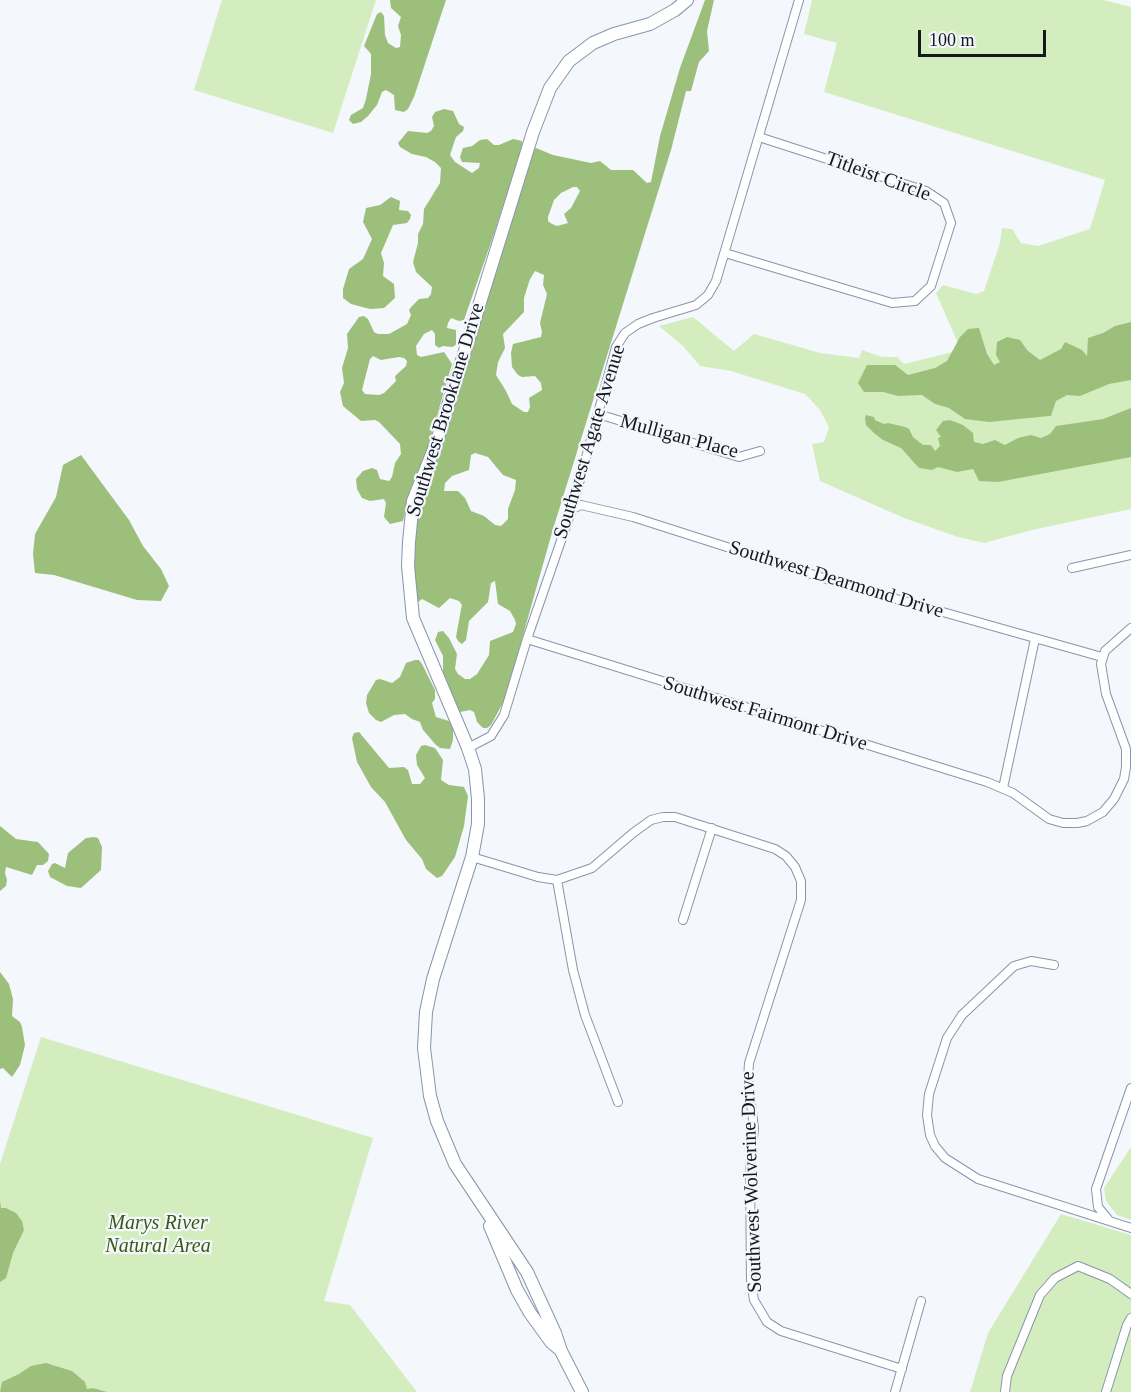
<!DOCTYPE html>
<html>
<head>
<meta charset="utf-8">
<style>
  body { margin:0 }
  #map { position:relative; width:1131px; height:1392px; overflow:hidden; background:#f4f7fc; font-family:Georgia,serif }
  canvas { display:block }
  .scale { position:absolute; left:918px; top:30px; width:128px; height:27px; box-sizing:border-box; border:3px solid #141921; border-top:0; padding-left:8px; font-size:18px; line-height:21px; white-space:nowrap; color:#141921; -webkit-text-stroke:4px #f4f7fc; paint-order:stroke }
</style>
</head>
<body>
<div id="map">
<canvas width="1131" height="1392"></canvas>
<div class="scale">100 m</div>
</div>
<script>
const context = document.querySelector('canvas').getContext('2d');
context.lineJoin = 'round';
function fillPath(path, color) { context.fillStyle = color; context.fill(path, 'evenodd'); }
const poly = rows => new Path2D(rows.map(r => 'M' + r).join(''));
function strokePath(path, color, width, dash) { context.strokeStyle = color; context.lineWidth = width; context.lineCap = dash ? 'butt' : 'round'; context.setLineDash(dash || []); context.stroke(path); }
function write(font, color, halo, rows, align = 'center') {
  context.font = font + ' Georgia,serif'; context.lineWidth = 4.5; context.setLineDash([]); context.textBaseline = 'middle'; context.strokeStyle = halo; context.fillStyle = color; for (const [text, x, y, turn = 0] of rows) {
    context.save(); context.translate(x, y); context.rotate((+turn || 0) * Math.PI / 180); context.textAlign = isNaN(turn) ? turn : align; if (halo) context.strokeText(text, 0, 0); context.fillText(text, 0, 0); context.restore();
  }
}
fillPath(poly([
  [222,0,376,0,333,133,194,90],
  [812,0,1103,0,1131,7,1131,509,1032,530,984,543,958,537,904,518,820,481,812,444,824,442,829,427,820,410,805,394,731,371,700,366,683,346,659,326,693,317,734,351,754,334,820,353,859,358,862,350,882,357,897,357,904,364,961,350,936,293,943,285,976,294,984,291,1000,243,1002,228,1012,229,1021,243,1038,246,1090,229,1105,180,824,92,837,43,804,34],
  [41,1037,373,1138,324,1301,350,1305,417,1392,0,1392,0,1164],
  [1131,1147,1131,1220,1117,1215,1106,1201,1104,1188],
  [1061,1214,1131,1235,1131,1392,970,1392,988,1333]
]), '#d4edbf');
fillPath(poly([
  [390,0,446,0,414,97,408,109,404,112,395,110,394,95,386,90,382,92,377,105,368,116,361,122,353,124,349,120,351,115,363,108,366,99,371,74,371,54,364,46,377,14,381,12,384,16,385,35,388,43,396,48,400,47,401,35,398,26,401,17,391,8],
  [705,0,714,0,707,31,709,51,699,62,691,91,686,91,671,150,553,529,505,699,491,725,487,728,483,728,477,722,474,712,470,710,460,712,456,709,446,678,443,675,443,656,435,640,438,632,443,631,449,638,457,654,455,669,458,674,465,679,470,679,477,674,489,655,490,641,513,632,516,624,515,620,510,611,498,604,495,581,491,583,488,602,469,621,466,640,462,644,458,641,456,637,461,609,462,605,459,601,450,598,439,608,422,599,418,602,413,586,414,530,421,496,531,150,536,148,553,155,591,163,600,161,611,170,633,170,647,183,651,182,660,136,680,68],
  [573,187,577,187,580,191,571,208,564,214,568,223,557,226,552,224,548,221,548,217,554,200,561,193],
  [535,271,544,275,543,285,547,294,540,323,542,332,541,337,513,344,511,353,512,367,518,375,522,377,535,376,541,383,542,390,529,398,530,407,528,412,524,412,512,404,506,391,496,375,498,362,505,348,503,334,524,312,524,298,530,279],
  [475,453,488,457,503,475,516,480,515,490,508,509,508,519,501,526,495,525,484,516,471,511,465,498,458,491,444,491,445,483,452,476,469,470,471,455],
  [444,109,453,111,459,124,464,127,463,131,456,137,450,155,455,162,472,173,479,168,480,163,462,162,460,157,463,148,472,146,480,140,487,139,494,145,499,145,513,139,522,141,522,146,495,231,464,320,459,321,451,318,448,323,447,328,456,330,456,345,452,347,443,346,439,348,435,345,435,334,432,330,424,334,416,346,417,355,421,357,444,352,452,364,425,457,410,490,403,521,390,524,384,517,386,503,384,499,370,501,362,498,357,489,356,479,363,471,372,468,377,470,380,479,389,481,392,477,395,463,401,454,400,444,379,422,375,420,361,421,343,406,340,392,344,383,342,368,348,348,347,334,359,317,364,316,368,319,374,332,378,334,389,334,407,324,411,315,409,310,412,306,419,299,428,298,431,294,432,287,416,272,413,262,418,243,418,234,423,224,424,209,440,183,441,168,435,162,426,157,412,154,400,147,398,143,408,131,427,133,431,131,434,126,432,117,435,112],
  [373,356,381,360,399,357,404,358,407,361,406,366,395,376,396,381,384,393,379,395,365,394,362,390,370,359],
  [391,197,400,201,399,210,408,211,411,215,410,219,407,223,393,225,381,253,384,263,383,276,394,284,395,298,384,308,370,309,351,304,343,298,343,289,349,269,363,259,372,239,363,222,366,208,380,205],
  [1131,322,1131,380,1109,384,1080,396,1067,395,1056,401,1051,416,1049,416,989,422,965,419,949,408,935,404,922,395,898,396,883,392,864,392,858,383,867,365,895,365,908,375,935,368,947,361,960,337,968,329,979,328,987,354,994,365,1000,362,996,355,997,342,1007,337,1020,340,1028,351,1040,360,1061,349,1065,342,1082,350,1087,356,1088,338,1103,333,1115,326],
  [1131,408,1131,457,998,482,979,481,973,469,957,472,938,467,932,470,919,468,901,448,883,440,874,433,866,425,865,418,866,415,874,417,875,420,884,424,888,423,905,427,909,429,913,437,923,445,931,445,935,451,940,446,938,438,941,437,936,430,943,421,950,420,963,425,973,433,974,442,983,444,995,440,1005,445,1018,438,1031,435,1041,438,1050,434,1056,426,1103,419],
  [81,455,129,520,143,546,161,569,169,586,161,601,137,600,54,575,35,573,33,554,35,534,56,497,63,465],
  [415,660,419,660,422,664,435,690,435,699,432,703,436,717,449,721,453,725,453,740,450,749,440,748,436,745,423,730,420,722,412,719,405,714,394,715,381,722,376,720,369,713,366,703,367,695,376,680,380,679,392,683,400,677,406,663],
  [359,732,389,768,404,767,408,770,412,784,420,784,425,778,417,765,416,755,421,746,425,745,435,748,443,760,441,780,449,785,464,787,468,796,464,826,455,857,442,876,437,878,426,869,422,859,406,840,385,802,371,787,357,762,352,738,354,733],
  [0,826,16,839,38,842,49,854,48,861,43,865,37,865,32,875,6,867,5,873,7,880,6,886,0,891],
  [94,837,98,838,102,847,101,870,81,888,67,886,50,877,48,871,52,864,55,863,65,868,68,853,86,838],
  [0,972,9,984,13,999,12,1016,20,1022,22,1027,25,1045,20,1065,12,1077,3,1068,0,1069],
  [0,1201,1,1208,6,1208,16,1213,22,1221,24,1230,13,1253,6,1278,0,1282],
  [46,1363,72,1371,85,1382,87,1389,93,1388,107,1392,0,1392,2,1382,19,1374,31,1366]
]), '#9cc07b');
const street = poly([
  [725,253,892,303,915,301,931,286,951,223,944,203,926,191,759,137],
  [598,414,739,457,760,451],
  [572,509,581,505,633,517,833,581,1102,657],
  [1072,568,1131,555],
  [527,639,987,782,1013,793,1049,819,1063,823,1077,823,1087,821,1103,812,1114,799,1124,779,1126,767,1126,749,1106,694,1101,664,1105,651,1131,628],
  [468,748,491,736,504,715,527,639,572,509,616,347,625,333,638,324,653,318,696,305,708,295,716,281,799,0],
  [1003,788,1035,639],
  [472,857,538,877,557,880,592,868,633,833,651,820,663,817,675,817,775,849,786,856,795,867,801,881,801,900,749,1063,748,1080,754,1128,750,1168,751,1282,754,1300,767,1322,781,1331,902,1369],
  [557,880,573,970,585,1015,618,1102],
  [683,920,712,828],
  [1054,965,1031,961,1014,966,962,1015,947,1038,929,1094,927,1115,930,1135,935,1146,945,1158,978,1179,1131,1228],
  [1108,1219,1098,1207,1096,1189,1131,1088],
  [895,1392,921,1301],
  [1005,1392,1007,1376,1040,1295,1055,1278,1078,1266,1110,1279,1131,1294],
  [1106,1392,1127,1325,1131,1318]
]);
const secondary = poly([
  [490,1226,517,1290,530,1313,551,1342,558,1348],
  [582,1392,561,1351,555,1333,527,1272,455,1164,437,1121,430,1096,424,1048,426,1012,433,979,472,857,478,824,478,799,475,769,468,748,413,618,408,566,409,542,413,501,436,444,533,132,550,88,569,61,593,43,614,34,650,24,675,10,687,0]
]);
strokePath(street, '#8995ab', 10);
strokePath(secondary, '#8995ab', 14);
strokePath(street, '#fff', 8);
strokePath(secondary, '#fff', 12);
write('20px', '#141921', '#f4f7fc', [
  ["Titleist Circle",878,177,20],
  ["Southwest Brooklane Drive",446,410,-73],
  ["Mulligan Place",679,437,15],
  ["Southwest Agate Avenue",590,442,-73],
  ["Southwest Dearmond Drive",836,580,17],
  ["Southwest Fairmont Drive",765,714,17],
  ["Southwest Wolverine Drive",752,1182,-92]
]);
write('italic 20px', '#395911', '#f4f7fc', [
  ["Marys River",158,1224],
  ["Natural Area",158,1247]
]);
</script>
</body>
</html>
